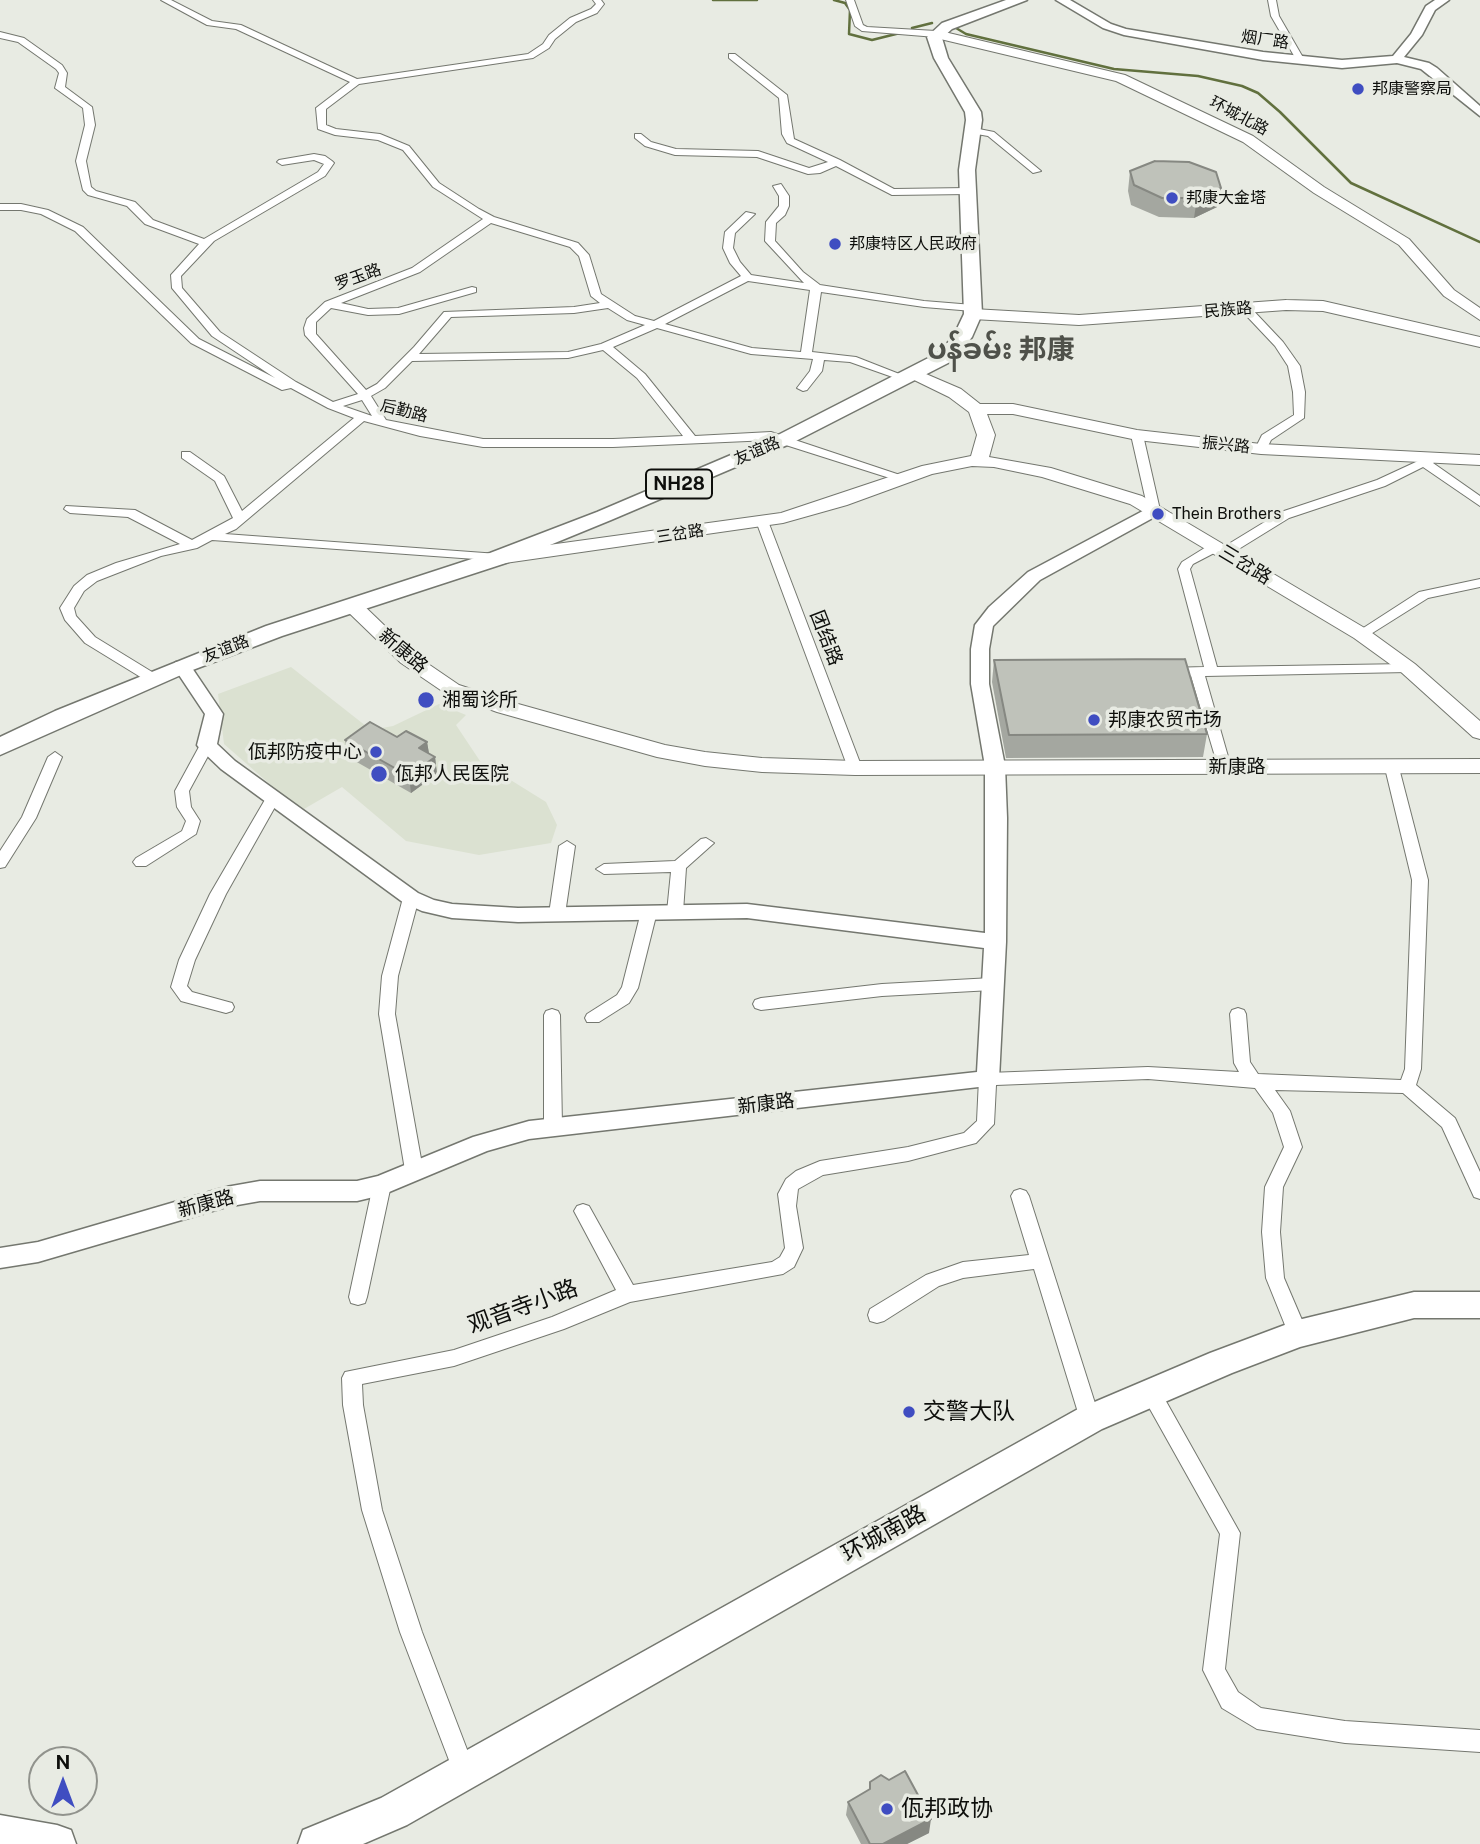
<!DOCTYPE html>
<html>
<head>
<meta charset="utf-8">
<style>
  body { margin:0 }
  #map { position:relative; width:1480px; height:1844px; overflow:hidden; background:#e8ebe3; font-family:"Public Sans",sans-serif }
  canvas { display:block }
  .north { position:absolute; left:28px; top:1746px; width:70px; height:70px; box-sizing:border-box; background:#e8ebe3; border:2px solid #91938d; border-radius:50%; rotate:0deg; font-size:19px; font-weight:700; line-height:28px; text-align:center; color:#0e0f0c }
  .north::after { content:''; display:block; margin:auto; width:24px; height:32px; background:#3f4dc1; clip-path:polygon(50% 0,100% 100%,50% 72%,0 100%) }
</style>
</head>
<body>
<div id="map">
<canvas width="1480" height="1844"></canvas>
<div class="north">N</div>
</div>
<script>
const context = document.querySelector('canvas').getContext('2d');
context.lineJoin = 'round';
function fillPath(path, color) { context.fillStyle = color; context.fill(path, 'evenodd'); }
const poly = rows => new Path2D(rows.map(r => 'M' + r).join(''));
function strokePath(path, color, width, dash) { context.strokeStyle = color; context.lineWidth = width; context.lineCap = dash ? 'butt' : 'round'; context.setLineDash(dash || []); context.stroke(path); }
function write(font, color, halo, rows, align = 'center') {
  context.font = font + ' "Public Sans","Noto Sans SC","Noto Sans Myanmar",sans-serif'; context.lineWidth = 7; context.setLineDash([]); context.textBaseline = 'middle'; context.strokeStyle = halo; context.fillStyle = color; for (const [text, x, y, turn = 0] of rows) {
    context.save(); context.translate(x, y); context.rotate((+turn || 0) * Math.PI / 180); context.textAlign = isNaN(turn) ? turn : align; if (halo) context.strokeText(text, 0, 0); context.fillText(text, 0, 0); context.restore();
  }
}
fillPath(poly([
  [291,667,371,730,393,726,439,704,466,715,456,725,480,761,546,802,557,825,551,843,479,855,406,841,342,787,304,809,280,793,224,744,218,694]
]), '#dbe1d1');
strokePath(poly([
  [713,0,757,0],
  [834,0,845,3,850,10,849,34,872,40,900,33],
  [912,28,932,23],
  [956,28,966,34,1114,69,1198,76,1242,86,1258,93,1280,112,1351,183,1480,242]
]), '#61703e', 2.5);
const minor = poly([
  [161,0,171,0,212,21,241,25,357,79,528,54,543,44,549,35,570,18,591,9,596,4,593,0,601,0,604,4,597,13,576,22,555,39,549,48,533,58,359,84,326,109,326,125,336,129,380,134,409,146,439,183,479,209,494,217,578,243,589,255,601,294,635,316,654,321,741,276,730,263,723,248,725,232,746,212,755,214,735,233,733,248,740,262,751,275,804,283,765,241,766,222,779,206,779,196,773,186,781,184,789,196,789,206,785,215,776,223,775,241,803,272,820,285,924,301,973,305,978,308,973,311,924,307,821,292,812,352,856,357,907,377,901,380,850,362,824,360,822,371,807,390,803,391,797,388,810,371,813,359,751,354,657,328,613,347,645,374,695,436,771,432,909,478,907,481,899,481,770,440,613,447,483,447,420,436,364,421,236,529,225,534,498,554,503,555,503,561,212,540,197,548,161,556,97,581,84,591,74,608,76,616,95,637,157,675,159,678,157,681,147,681,85,643,65,620,60,608,74,586,87,575,116,563,180,544,128,517,70,513,64,509,66,506,135,510,192,540,233,518,215,481,182,458,182,452,190,452,224,476,242,511,354,418,328,408,291,388,282,390,191,343,75,231,41,214,21,210,0,210,0,204,21,204,48,210,83,227,199,339,275,378,212,336,172,288,171,275,199,244,145,224,127,206,88,195,83,190,76,161,85,125,83,108,55,88,59,73,56,69,18,42,0,38,0,32,24,38,62,65,67,73,65,87,92,107,95,125,86,161,91,187,96,191,135,202,153,220,204,239,318,172,324,164,314,160,282,165,277,162,279,160,314,154,325,156,332,161,334,163,325,176,214,241,181,276,182,288,220,332,296,382,333,402,358,394,305,335,304,328,307,319,325,302,412,268,483,219,433,187,403,150,378,140,335,135,318,129,316,108,350,82,236,29,207,25,161,0],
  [491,223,570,247,579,256,591,296,600,303,574,307,444,312,414,347,377,384,366,390,316,334,316,322,331,308,368,315,399,314,476,292,476,288,472,287,398,308,368,309,341,303,420,272,491,223],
  [748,281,810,290,801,352,752,348,665,324,748,281],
  [608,308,627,320,645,325,601,344,568,352,419,354,451,317,574,313,608,308],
  [603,350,637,378,683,436,613,439,483,439,386,420,371,396,385,388,412,361,568,358,603,350],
  [362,400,372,416,343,406,362,400],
  [846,0,854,0,863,25,867,27,936,31,940,34,936,37,862,31,855,26,846,0],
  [1268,0,1276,0,1279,16,1305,61,1304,63,1297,61,1271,16,1268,0],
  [729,54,735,54,787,95,794,139,840,160,894,189,968,188,973,191,968,194,892,195,836,166,820,173,808,174,757,157,675,155,645,146,635,138,635,134,641,134,651,142,676,149,758,151,809,168,828,162,787,143,782,134,779,98,729,58,729,54],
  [974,128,994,132,1041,171,1033,173,988,136,971,133,969,131,974,128],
  [1245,305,1249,306,1283,342,1300,366,1305,392,1304,418,1271,440,1265,452,1261,453,1255,449,1262,435,1294,415,1293,392,1288,366,1275,346,1241,310,1240,308,1245,305],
  [1137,431,1143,435,1160,510,1154,514,1148,510,1131,435,1137,431],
  [1431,455,1437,459,1433,463,1480,496,1480,506,1423,467,1385,486,1289,518,1229,555,1219,555,1218,551,1193,564,1190,569,1217,667,1408,664,1415,668,1408,672,1205,676,1231,767,1224,772,1219,770,1191,676,1168,676,1161,672,1168,668,1204,667,1178,569,1182,562,1211,544,1221,544,1222,548,1281,512,1377,480,1431,455],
  [762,517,768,521,862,768,860,771,855,773,848,768,756,521,762,517],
  [1480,579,1480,587,1428,598,1366,637,1356,637,1354,634,1419,592,1480,579],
  [207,740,214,745,189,791,191,807,200,821,196,834,146,866,136,866,133,862,136,858,182,831,186,821,177,807,175,791,200,745,207,740],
  [55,752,62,757,36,818,5,867,0,868,0,851,22,817,48,757,55,752],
  [1392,763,1399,768,1428,880,1421,1069,1416,1085,1455,1118,1480,1172,1480,1199,1474,1197,1442,1127,1403,1093,1275,1090,1290,1111,1302,1147,1283,1187,1280,1232,1284,1278,1308,1334,1305,1340,1298,1342,1291,1340,1266,1278,1262,1232,1265,1187,1284,1147,1273,1113,1255,1088,1148,1079,996,1085,994,1124,976,1143,908,1161,823,1175,798,1189,796,1206,803,1248,794,1267,783,1274,630,1302,564,1329,454,1366,362,1384,363,1405,382,1510,422,1632,476,1773,473,1781,465,1784,457,1781,400,1632,362,1510,343,1405,342,1378,345,1372,454,1350,552,1317,616,1290,574,1211,577,1206,583,1204,589,1206,633,1285,772,1262,780,1257,785,1248,778,1194,786,1179,796,1171,820,1161,908,1147,964,1133,977,1121,979,1079,982,1074,988,1073,1148,1067,1239,1072,1234,1063,1230,1014,1232,1010,1238,1008,1244,1010,1246,1014,1250,1062,1258,1074,1401,1080,1405,1069,1412,880,1385,768,1392,763],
  [273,793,280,798,226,894,195,960,187,986,192,992,232,1003,234,1007,232,1011,226,1013,181,1001,171,987,179,960,210,894,266,798,273,793],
  [706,838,714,843,686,868,683,912,675,918,667,912,671,872,604,874,596,869,604,864,675,861,701,839,706,838],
  [567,841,575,846,565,914,557,920,549,914,559,846,567,841],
  [411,893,419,898,398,976,395,1014,423,1170,420,1175,414,1177,408,1175,405,1170,379,1014,382,976,403,898,411,893],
  [649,906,657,912,638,988,629,1003,599,1022,587,1022,585,1018,587,1014,617,995,622,987,641,912,649,906],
  [992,978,998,980,1000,984,998,988,992,990,882,996,761,1010,755,1008,753,1004,755,1000,761,998,882,984,992,978],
  [552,1009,558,1011,560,1015,562,1126,559,1131,553,1133,547,1131,544,1126,544,1015,546,1011,552,1009],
  [382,1178,388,1180,391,1185,367,1297,365,1303,358,1305,351,1303,349,1297,373,1185,376,1180,382,1178],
  [1020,1189,1026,1191,1029,1196,1100,1419,1097,1425,1090,1428,1083,1425,1080,1419,1034,1269,963,1278,939,1286,884,1321,877,1323,870,1321,868,1315,870,1309,926,1275,963,1262,1029,1255,1011,1196,1014,1191,1020,1189],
  [1151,1384,1158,1387,1240,1533,1225,1669,1238,1692,1261,1708,1345,1721,1480,1730,1480,1752,1345,1743,1257,1729,1222,1708,1203,1670,1220,1534,1141,1393,1144,1387,1151,1384]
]);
const tertiary = poly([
  [1056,0,1070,0,1111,24,1126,29,1263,52,1342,60,1393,56,1411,34,1426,6,1435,0,1449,0,1435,10,1422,35,1404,57,1429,63,1437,68,1480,106,1480,116,1421,69,1397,63,1342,68,1263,60,1124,35,1103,28,1056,0],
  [1154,505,1162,510,1160,514,1040,580,993,626,989,649,989,684,1005,766,1007,818,1006,942,999,1079,996,1085,529,1139,487,1151,382,1195,357,1201,260,1201,226,1207,38,1262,0,1268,0,1248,38,1242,226,1187,260,1181,357,1181,378,1176,473,1137,529,1121,977,1072,984,948,747,918,518,922,452,918,422,911,404,903,221,769,200,749,197,745,205,714,173,666,176,662,188,662,223,714,217,744,235,761,418,893,434,900,452,904,518,908,747,904,985,933,985,766,971,684,971,649,975,625,989,607,1028,572,1154,505]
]);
const secondary = poly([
  [936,30,1125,75,1253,136,1324,187,1409,239,1454,290,1480,308,1480,320,1444,296,1399,245,1314,193,1243,142,1116,81,932,37,930,34,936,30],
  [1286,300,1323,301,1480,337,1480,347,1323,311,1286,310,1079,325,973,319,965,314,973,309,1079,315,1286,300],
  [912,368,961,389,980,404,1013,404,1137,430,1261,444,1480,455,1480,465,1261,454,1137,440,1013,414,987,414,995,435,989,457,1051,468,1142,496,1368,630,1415,664,1480,721,1480,739,1473,737,1401,672,1354,638,1130,504,1042,477,994,467,972,466,932,474,847,505,783,523,498,564,489,558,498,552,781,513,922,466,971,456,977,435,969,412,949,397,906,376,904,373,912,368],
  [352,599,359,601,415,655,459,685,511,702,665,745,705,752,762,758,855,761,1480,759,1480,773,855,775,762,772,705,766,657,757,497,712,445,693,401,663,345,609,342,605,352,599]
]);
const primary = poly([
  [1414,1292,1480,1292,1480,1318,1414,1318,1300,1347,1232,1373,1102,1429,407,1825,363,1844,298,1844,303,1830,381,1798,1078,1409,1210,1353,1298,1320,1414,1292],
  [0,1815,57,1825,71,1830,76,1844,0,1844,0,1815]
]);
const trunk = poly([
  [1006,0,1027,0,952,29,942,38,948,58,981,112,982,120,975,170,982,314,972,337,954,360,792,443,611,520,506,563,282,636,190,671,0,755,0,737,55,711,266,626,490,553,597,512,778,435,940,352,954,335,964,314,959,170,966,120,965,112,934,58,927,37,942,23,1006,0]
]);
strokePath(minor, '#74776f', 2);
strokePath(tertiary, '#74776f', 3);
strokePath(secondary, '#74776f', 2);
strokePath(primary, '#74776f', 3);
strokePath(trunk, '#74776f', 3);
fillPath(minor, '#fff');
fillPath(tertiary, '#fff');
fillPath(secondary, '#fff');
fillPath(primary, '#fff');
fillPath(trunk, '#fff');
fillPath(poly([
  [1130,171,1221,188,1217,207,1194,218,1159,217,1131,205,1128,191],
  [994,660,1207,734,1203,757,1006,758,992,682],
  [397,737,427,742,429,754,435,757,437,774,411,793,348,757,345,740],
  [870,1782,929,1833,907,1844,861,1844,846,1815,848,1802,869,1790]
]), '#a4a7a0');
fillPath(poly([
  [1221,188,1217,207,1194,218,1197,198],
  [427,742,430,759,419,748],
  [435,757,437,774,411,793,409,776],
  [931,1819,929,1833,907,1844,883,1844]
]), '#868882');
const building = poly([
  [1155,161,1189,162,1216,172,1221,188,1197,198,1162,198,1134,185,1130,171,1155,161],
  [1185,659,1207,734,1009,735,994,660,1185,659],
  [370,722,397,737,406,731,427,742,419,748,435,757,409,776,345,740,370,722],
  [905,1771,931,1819,883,1844,870,1844,848,1802,870,1789,870,1782,881,1775,889,1780,905,1771]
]);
fillPath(building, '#bfc2ba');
strokePath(building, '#868882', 2);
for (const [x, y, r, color] of [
  [1358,89,7,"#3f4dc1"],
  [1172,198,7,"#3f4dc1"],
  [835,244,7,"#3f4dc1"],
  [1158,514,7,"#3f4dc1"],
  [426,700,9,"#3f4dc1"],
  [1094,720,7,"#3f4dc1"],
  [376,752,7,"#3f4dc1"],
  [379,774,9,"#3f4dc1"],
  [909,1412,7,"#3f4dc1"],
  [887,1809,7,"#3f4dc1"]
]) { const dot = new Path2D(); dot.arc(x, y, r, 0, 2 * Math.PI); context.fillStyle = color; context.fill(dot); strokePath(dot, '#e8ebe3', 2.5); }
write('16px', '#0e0f0c', '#e8ebe3', [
  ["烟厂路",1265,40,8],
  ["环城北路",1239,116,28],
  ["罗玉路",358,277,-20],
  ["民族路",1228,310,-5],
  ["后勤路",404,411,14],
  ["振兴路",1226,445,6],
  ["友谊路",757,451,-23],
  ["三岔路",680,534,-9],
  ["友谊路",226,649,-21]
]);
write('16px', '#0e0f0c', '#e8ebe3', [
  ["邦康警察局",1372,89],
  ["邦康大金塔",1186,198],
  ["邦康特区人民政府",849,244],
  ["Thein Brothers",1172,514]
], 'left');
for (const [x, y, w] of [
  [679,484,66]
]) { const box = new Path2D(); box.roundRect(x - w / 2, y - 14.5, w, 29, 5); context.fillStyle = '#e8ebe3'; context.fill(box); strokePath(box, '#0e0f0c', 2); }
write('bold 18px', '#0e0f0c', null, [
  ["NH28",679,484]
]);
write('19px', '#0e0f0c', '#e8ebe3', [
  ["三岔路",1245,565,31],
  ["团结路",826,638,69],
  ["新康路",403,651,40],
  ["新康路",1237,767],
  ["新康路",766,1104,-7],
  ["新康路",206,1204,-15]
]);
write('19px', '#0e0f0c', '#e8ebe3', [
  ["湘蜀诊所",442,700],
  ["邦康农贸市场",1108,720],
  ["佤邦防疫中心",362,752,"right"],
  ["佤邦人民医院",395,774]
], 'left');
write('23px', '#0e0f0c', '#e8ebe3', [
  ["观音寺小路",523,1307,-20],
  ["环城南路",884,1534,-29]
]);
write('23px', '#0e0f0c', '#e8ebe3', [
  ["交警大队",923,1412],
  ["佤邦政协",901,1809]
], 'left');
write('bold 28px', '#4f514a', '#e8ebe3', [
  ["ပန်ခမ်း 邦康",1001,350]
]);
</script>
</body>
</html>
